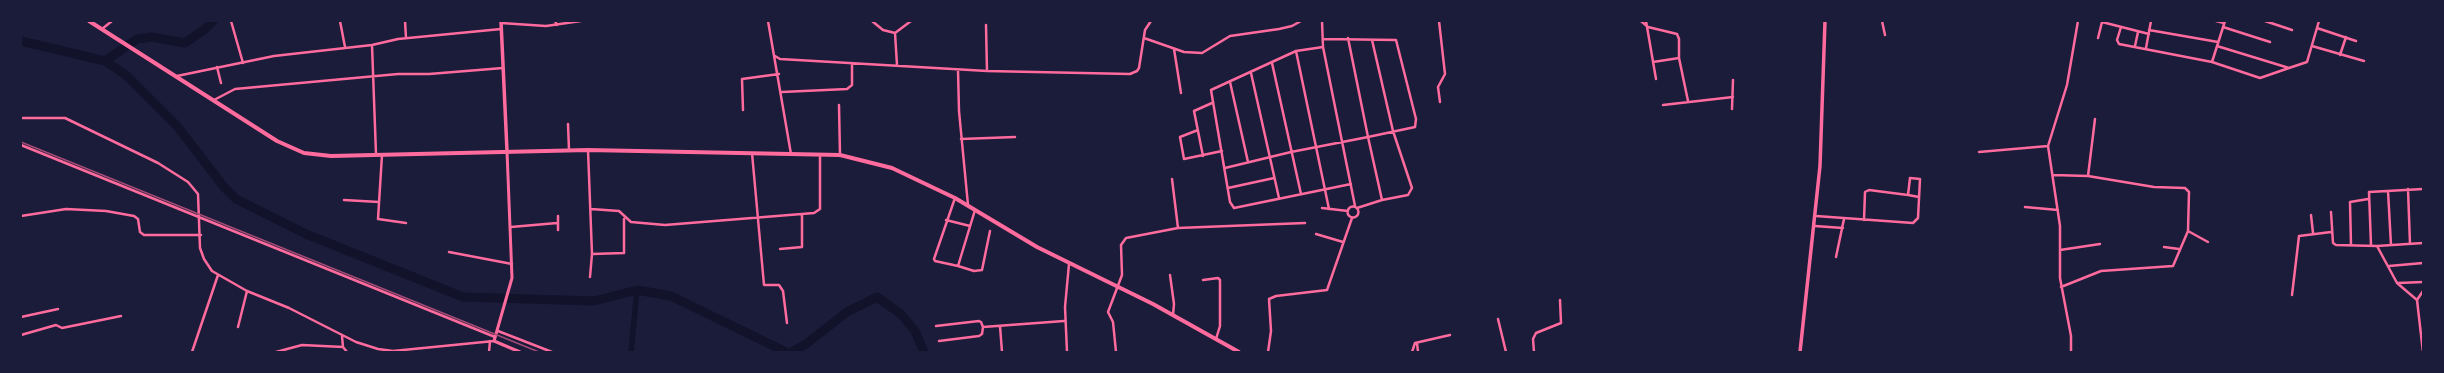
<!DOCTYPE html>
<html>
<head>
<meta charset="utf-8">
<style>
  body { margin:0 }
  #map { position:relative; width:2444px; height:373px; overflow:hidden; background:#1b1b3a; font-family:"Roboto Condensed",sans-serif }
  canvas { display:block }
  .frame { position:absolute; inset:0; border:22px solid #1b1b3a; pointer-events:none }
</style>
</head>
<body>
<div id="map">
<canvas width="2444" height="373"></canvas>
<div class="frame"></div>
</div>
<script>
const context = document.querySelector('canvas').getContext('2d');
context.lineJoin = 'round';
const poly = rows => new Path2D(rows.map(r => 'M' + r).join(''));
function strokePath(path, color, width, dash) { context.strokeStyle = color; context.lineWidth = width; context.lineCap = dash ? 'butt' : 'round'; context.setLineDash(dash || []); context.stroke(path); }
strokePath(poly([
  [631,352,637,290]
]), '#12122b', 5.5);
strokePath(poly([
  [21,41,105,61,126,75,177,126,224,187,236,199,306,234,463,297,594,301,637,290,671,296,786,352],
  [105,61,137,39,152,37,185,43,205,29,213,21],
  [792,352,806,344,847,312,877,297,901,314,915,331,924,352]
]), '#12122b', 9);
strokePath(poly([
  [231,21,243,63],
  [340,21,345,47],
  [405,21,406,38],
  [555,21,557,25],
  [768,21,791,154],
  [872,21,883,30,895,33],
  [1322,21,1323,47,1355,206],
  [1439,21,1445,74,1438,87,1440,102],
  [1641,21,1648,27,1677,34,1679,39,1679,58],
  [1646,21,1656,79],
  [1882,21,1885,35],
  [2216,21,2224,23],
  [2265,21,2292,30],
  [501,23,546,26,581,21],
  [986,25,987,71],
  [2121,27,2117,40,2119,44,2212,62,2260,78,2289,68,2217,46],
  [2223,27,2270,42],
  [2317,28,2356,41],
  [102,29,112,21],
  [2149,30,2218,42],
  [1144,38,1184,52,1202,53,1230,36,1279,29,1292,26,1301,21],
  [2098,38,2102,22,2149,34],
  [1323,39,1396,40,1416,119,1415,127,1368,137,1382,200,1357,208],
  [1372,40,1393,131,1412,188,1408,195,1382,200],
  [372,45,376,154],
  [2135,46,2138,32],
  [2312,46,2364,61],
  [1323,47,1296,51,1211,90,1230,202,1234,208,1351,184],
  [2146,48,2151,21],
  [1174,49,1181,93],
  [1296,51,1329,209],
  [2340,55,2346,37],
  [775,56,780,59,987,71,1130,74,1137,71,1139,68,1145,30,1151,21],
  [1653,62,1679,58,1688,101],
  [2212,62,2225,21],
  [1272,63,1301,194],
  [897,65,895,33,911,21],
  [217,67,221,83],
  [2289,68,2307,62,2319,21],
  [958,70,959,111,968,205],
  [1251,73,1279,198],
  [177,76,274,56,372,45,398,39,501,29],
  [1230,82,1248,162],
  [782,92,847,89,852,85,852,64],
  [214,100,235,89,398,74,429,74,503,68],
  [839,105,840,155],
  [1663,105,1733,97],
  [1732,109,1733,80],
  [743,110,742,79,779,74],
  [21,118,65,118,158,163,188,182,198,194,200,248,204,259,212,271,247,291,289,308,356,342,378,349,393,351,494,341],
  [568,124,569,150],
  [1198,130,1180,137,1184,159,1222,151],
  [961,139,1015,137],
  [21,145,495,337],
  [588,150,592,254,590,277],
  [1979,152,2048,146],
  [752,153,764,285,779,285,783,291,787,323],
  [382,155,378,219,406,223],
  [1203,156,1194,111,1212,103],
  [1225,168,1291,152,1368,137,1348,38],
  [2053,175,2088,176,2154,187,2185,188,2189,192,2188,231,2173,266,2101,271,2061,287],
  [2088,176,2095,119],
  [1172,179,1178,228],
  [1228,188,1274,178],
  [2408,189,2410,244],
  [2388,191,2391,245],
  [1908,195,1919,197],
  [955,198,934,259,935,261,958,266],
  [344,200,379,202],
  '1347.5 212a5.5 5.5 0 1 1 11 0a5.5 5.5 0 1 1-11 0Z',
  [2025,207,2058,210],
  [1322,208,1348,211],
  [591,209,619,211,631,222,665,225,814,213,820,209,820,155],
  [975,210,958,266,974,271,982,270,990,231],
  [2331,212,2333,243,2336,245,2377,246,2397,283,2417,300],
  [2311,215,2313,233],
  [21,216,66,209,106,211,134,216,138,219,140,232,144,235,201,235],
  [558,216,558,230],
  [1816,216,1913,223,1918,218,1920,179,1910,178,1908,195,1869,190,1865,192,1864,220],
  [946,220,970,226],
  [1815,226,1843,228],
  [511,227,557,223],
  [2188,231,2208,242],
  [1316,234,1343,242],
  [2351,245,2350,202,2368,199],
  [2371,245,2369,192,2423,189],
  [2377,246,2423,243],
  [2164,247,2179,249],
  [780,249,802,247,802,214],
  [2060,250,2100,244],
  [449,252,512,264],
  [592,254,624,253,624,219],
  [1836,257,1844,219],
  [2389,266,2423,263],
  [1170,275,1174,304,1173,315],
  [1203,280,1218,278,1220,280,1220,326,1216,339],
  [2398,283,2423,282],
  [2423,291,2417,300,2423,352],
  [2292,295,2299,236,2331,232],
  [21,317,58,309],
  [1498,319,1506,352],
  [936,326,979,321,981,322,983,327,1064,321],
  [1000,326,1002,352],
  [238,327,247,291],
  [498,331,552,352],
  [21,335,56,325,62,328,121,316],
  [342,336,343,347,347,352],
  [939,341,979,336,982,334,983,327],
  [1417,343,1418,352],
  [192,352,218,275],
  [276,352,302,345,343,347],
  [489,352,490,341],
  [1067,352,1065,307,1069,264],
  [1116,352,1113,322,1108,312,1122,275,1121,245,1126,238,1178,228,1305,223],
  [1268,352,1271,331,1269,299,1276,296,1327,290,1352,218],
  [1412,352,1415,343,1450,335],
  [1534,352,1533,339,1536,333,1561,323,1560,300],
  [2071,352,2071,336,2060,278,2060,226,2048,146,2067,85,2078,21]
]), '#ff6b9d', 2.5);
strokePath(poly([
  [507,151,512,278,494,341,520,352]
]), '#ff6b9d', 3);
strokePath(poly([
  [501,21,507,151],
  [1800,352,1820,166,1825,21]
]), '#ff6b9d', 3.5);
strokePath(poly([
  [89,21,277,141,304,153,331,156,588,150,840,155,892,168,955,198,1037,247,1153,304,1239,352]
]), '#ff6b9d', 4);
strokePath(poly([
  [21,142,539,352]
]), '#a44b75', 1.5);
</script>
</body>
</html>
